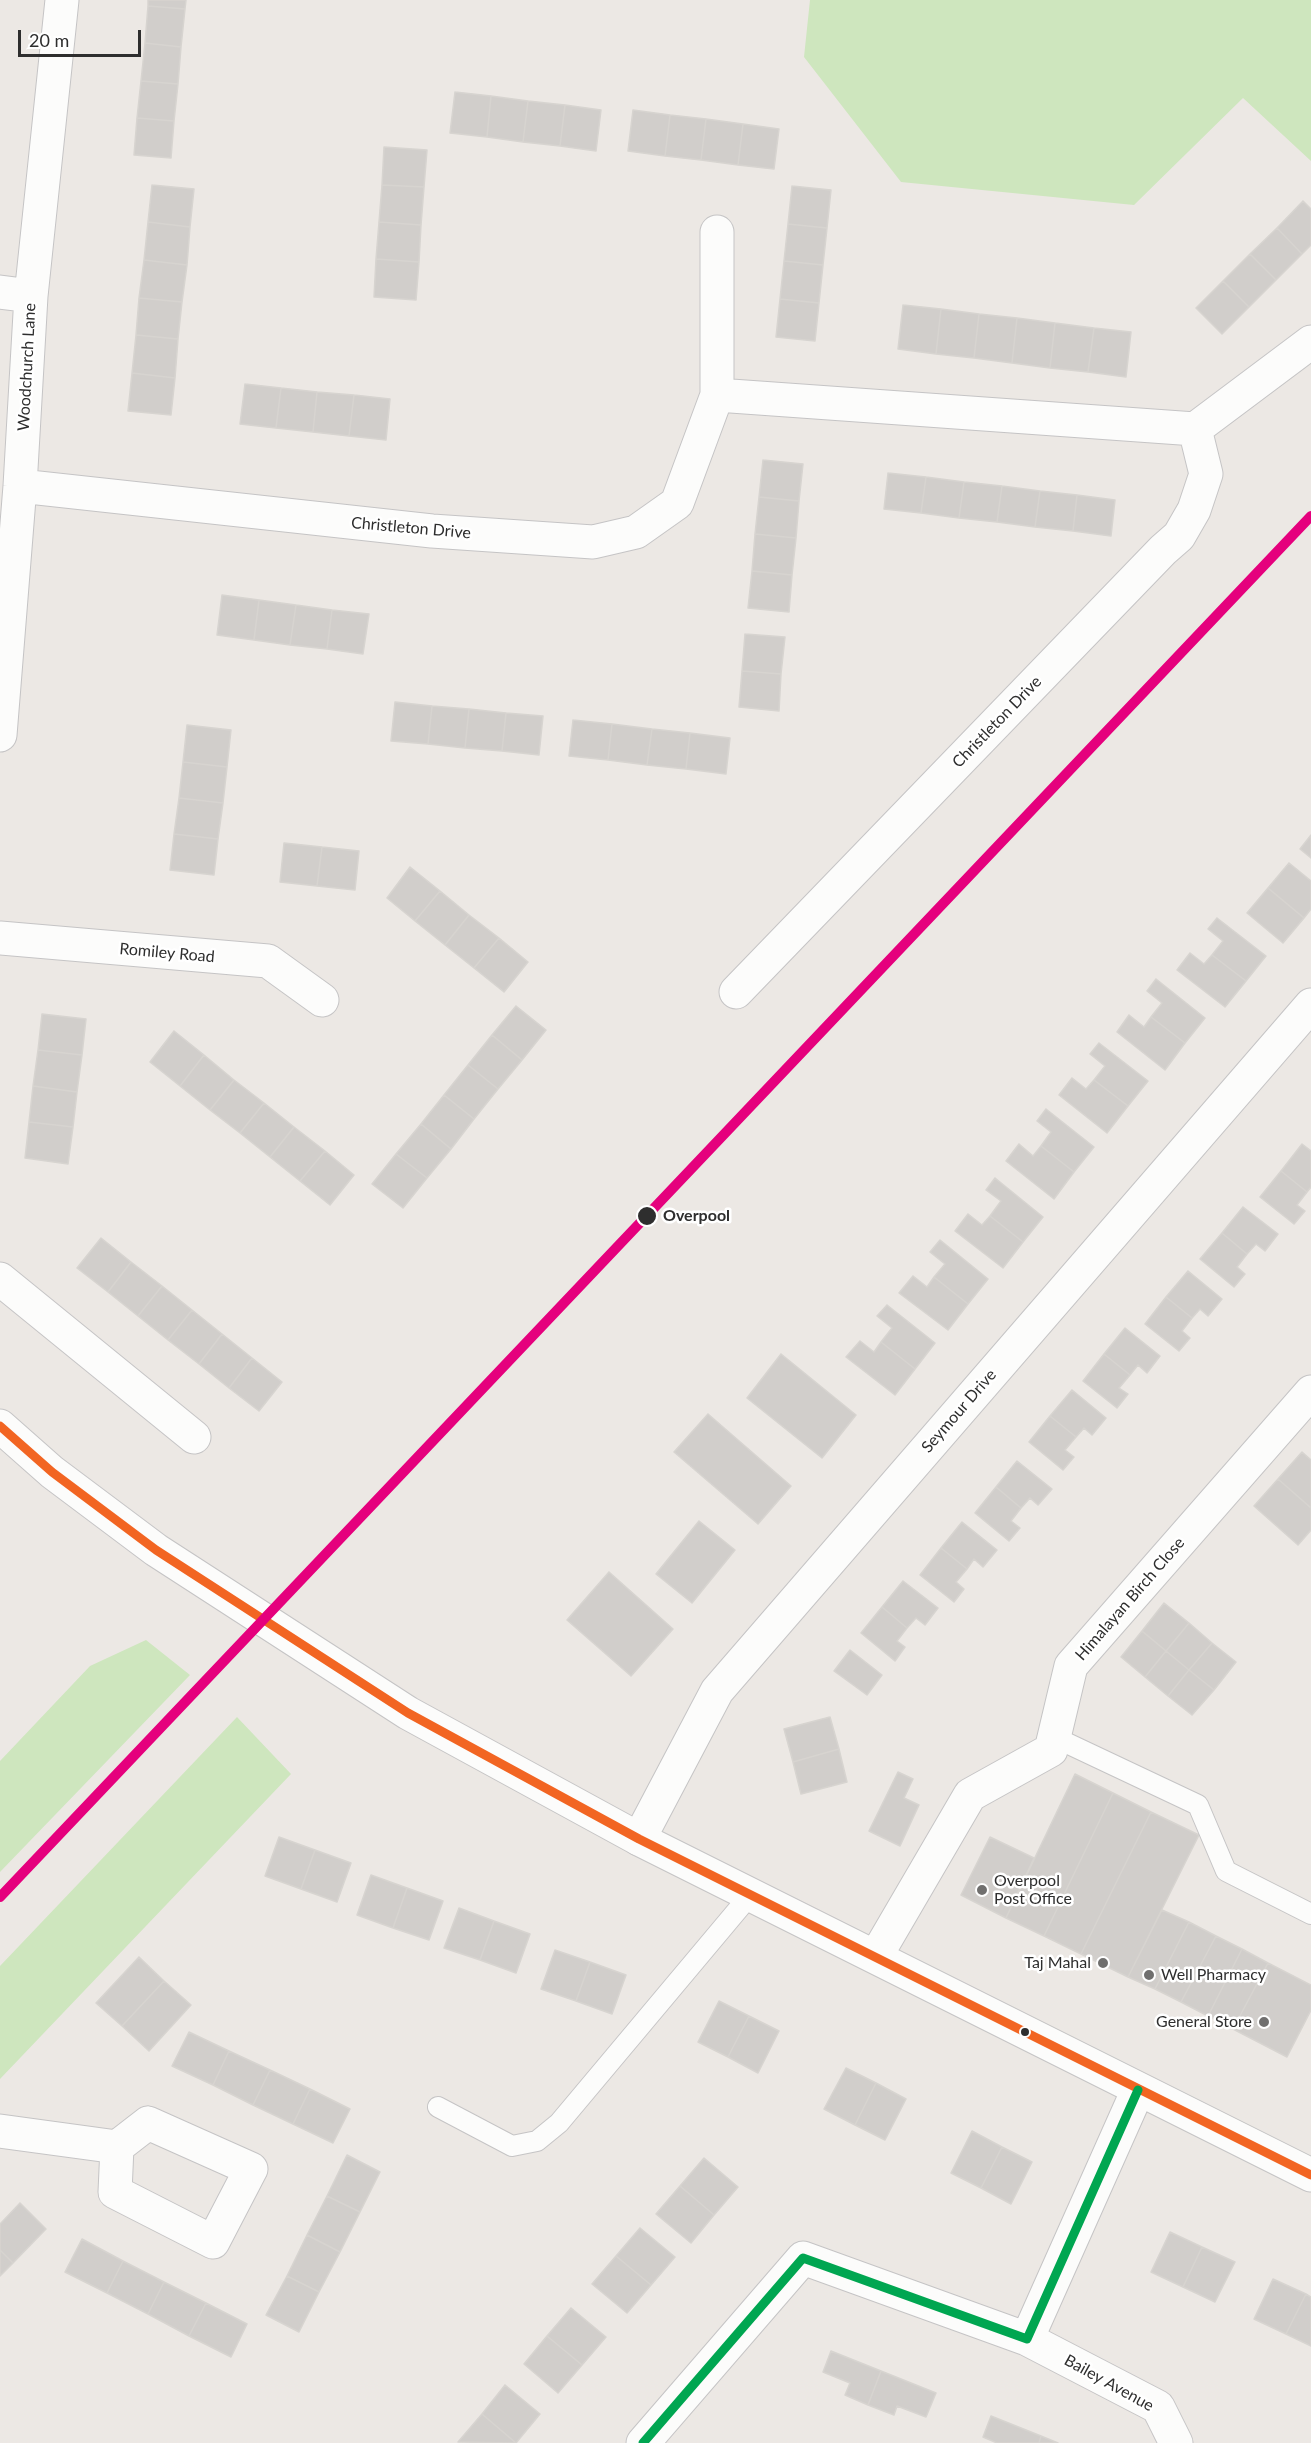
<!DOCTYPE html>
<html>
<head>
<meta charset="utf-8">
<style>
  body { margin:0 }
  #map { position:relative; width:1311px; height:2443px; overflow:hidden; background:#ece8e4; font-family:Lato,sans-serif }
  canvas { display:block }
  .scale { position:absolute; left:18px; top:30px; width:123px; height:27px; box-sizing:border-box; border:3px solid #2e2e2e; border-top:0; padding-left:8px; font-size:18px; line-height:21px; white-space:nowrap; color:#2e2e2e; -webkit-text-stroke:4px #fff; paint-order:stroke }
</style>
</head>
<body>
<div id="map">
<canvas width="1311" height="2443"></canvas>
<div class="scale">20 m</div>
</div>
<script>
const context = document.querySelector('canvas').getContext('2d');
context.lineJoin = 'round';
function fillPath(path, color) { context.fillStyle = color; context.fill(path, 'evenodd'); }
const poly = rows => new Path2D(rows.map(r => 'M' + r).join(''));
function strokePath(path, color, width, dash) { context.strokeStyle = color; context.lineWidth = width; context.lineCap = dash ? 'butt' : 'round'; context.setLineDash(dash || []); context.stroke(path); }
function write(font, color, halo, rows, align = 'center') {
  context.font = font + ' Lato,sans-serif'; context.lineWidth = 5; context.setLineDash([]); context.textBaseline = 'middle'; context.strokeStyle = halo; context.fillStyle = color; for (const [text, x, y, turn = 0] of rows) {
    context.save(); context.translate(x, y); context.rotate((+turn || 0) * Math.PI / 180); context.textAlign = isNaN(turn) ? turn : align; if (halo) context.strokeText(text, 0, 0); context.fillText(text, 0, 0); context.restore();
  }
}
fillPath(poly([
  [810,0,1311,0,1311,161,1243,98,1134,205,901,182,804,57],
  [146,1640,190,1675,0,1872,0,1761,90,1666],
  [237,1717,291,1774,0,2079,0,1966]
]), '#cee6be');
const building = poly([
  [148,0,186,0,185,9,148,6,148,0],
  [148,6,185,9,181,47,145,43,148,6],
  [145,43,181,47,178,84,141,81,145,43],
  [141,81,178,84,174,121,137,118,141,81],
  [455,92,491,96,487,137,450,133,455,92],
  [491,96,528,101,523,142,487,137,491,96],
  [528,101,565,105,560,146,523,142,528,101],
  [565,105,601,110,596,151,560,146,565,105],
  [633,110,670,115,665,156,628,151,633,110],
  [670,115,706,119,701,160,665,156,670,115],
  [137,118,174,121,171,158,134,155,137,118],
  [706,119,743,124,738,165,701,160,706,119],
  [743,124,779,129,774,169,738,165,743,124],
  [384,147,427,150,424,187,382,185,384,147],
  [152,185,194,189,190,227,148,222,152,185],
  [382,185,424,187,421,225,379,222,382,185],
  [792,186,831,190,827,228,788,224,792,186],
  [1303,201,1311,209,1311,245,1302,254,1277,228,1303,201],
  [148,222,190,227,187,265,144,260,148,222],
  [379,222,421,225,419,262,376,259,379,222],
  [788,224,827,228,823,265,784,261,788,224],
  [1277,228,1302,254,1276,280,1250,254,1277,228],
  [1250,254,1276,280,1249,307,1223,281,1250,254],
  [376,259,419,262,416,300,374,297,376,259],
  [144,260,187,265,182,302,139,298,144,260],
  [784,261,823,265,819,303,780,299,784,261],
  [1223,281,1249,307,1222,334,1196,308,1223,281],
  [139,298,182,302,178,339,136,335,139,298],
  [780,299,819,303,815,341,776,337,780,299],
  [903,305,941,309,936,354,898,349,903,305],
  [941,309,979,314,974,358,936,354,941,309],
  [979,314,1017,318,1012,363,974,358,979,314],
  [1017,318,1055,323,1050,368,1012,363,1017,318],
  [1055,323,1094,328,1088,372,1050,368,1055,323],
  [1094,328,1131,332,1126,377,1088,372,1094,328],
  [136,335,178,339,175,378,132,373,136,335],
  [132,373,175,378,171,415,128,411,132,373],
  [245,384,281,388,276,428,240,424,245,384],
  [281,388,317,392,313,432,276,428,281,388],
  [317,392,354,395,349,436,313,432,317,392],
  [354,395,390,399,386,440,349,436,354,395],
  [763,460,803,464,799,501,759,497,763,460],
  [888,473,926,477,921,513,884,509,888,473],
  [926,477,964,482,959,518,921,513,926,477],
  [964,482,1002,486,997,522,959,518,964,482],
  [1002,486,1040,491,1035,527,997,522,1002,486],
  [1040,491,1077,495,1073,531,1035,527,1040,491],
  [1077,495,1115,500,1111,536,1073,531,1077,495],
  [759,497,799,501,796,538,755,534,759,497],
  [755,534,796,538,792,575,752,571,755,534],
  [752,571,792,575,789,612,748,608,752,571],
  [222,595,259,600,254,640,217,635,222,595],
  [259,600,296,605,290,645,254,640,259,600],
  [296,605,332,610,327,649,290,645,296,605],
  [332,610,369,614,363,654,327,649,332,610],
  [745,634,785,637,781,674,742,671,745,634],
  [742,671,781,674,779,711,739,707,742,671],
  [395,702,432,706,428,744,391,741,395,702],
  [432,706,469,709,465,748,428,744,432,706],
  [469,709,506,713,502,751,465,748,469,709],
  [506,713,543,716,539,755,502,751,506,713],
  [573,720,612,724,608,760,569,756,573,720],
  [612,724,652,729,647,765,608,760,612,724],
  [187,725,231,730,227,767,183,762,187,725],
  [652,729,690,733,686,769,647,765,652,729],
  [690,733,730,738,726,774,686,769,690,733],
  [183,762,227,767,223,803,179,798,183,762],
  [179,798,223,803,218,839,174,834,179,798],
  [174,834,218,839,214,875,170,870,174,834],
  [1311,835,1311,858,1300,849,1311,835],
  [284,843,322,847,317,886,280,882,284,843],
  [322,847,359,851,355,890,317,886,322,847],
  [1289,863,1311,881,1311,909,1304,918,1268,888,1289,863],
  [410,867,440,891,415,921,387,898,410,867],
  [1268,888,1304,918,1283,943,1247,913,1268,888],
  [440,891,469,915,445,945,415,921,440,891],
  [469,915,499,938,474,968,445,945,469,915],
  [1217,918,1266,956,1246,981,1212,955,1223,941,1208,929,1217,918],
  [499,938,528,962,504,992,474,968,499,938],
  [1190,953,1204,964,1212,955,1246,981,1225,1007,1177,970,1190,953],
  [1156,979,1205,1018,1185,1043,1151,1017,1162,1003,1147,991,1156,979],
  [516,1006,546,1030,522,1060,492,1035,516,1006],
  [42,1014,86,1019,82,1055,38,1050,42,1014],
  [1129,1015,1144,1027,1151,1017,1185,1043,1165,1070,1117,1032,1129,1015],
  [174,1031,204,1055,180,1086,150,1062,174,1031],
  [492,1035,522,1060,498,1089,468,1065,492,1035],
  [1099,1043,1148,1081,1128,1106,1094,1080,1105,1066,1090,1054,1099,1043],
  [38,1050,82,1055,77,1092,33,1086,38,1050],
  [204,1055,234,1080,210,1110,180,1086,204,1055],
  [468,1065,498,1089,474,1119,444,1095,468,1065],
  [1072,1078,1086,1089,1094,1080,1128,1106,1107,1133,1059,1095,1072,1078],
  [234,1080,264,1103,240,1133,210,1110,234,1080],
  [33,1086,77,1092,73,1127,29,1122,33,1086],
  [444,1095,474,1119,451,1149,421,1124,444,1095],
  [264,1103,294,1127,270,1157,240,1133,264,1103],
  [1046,1109,1094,1147,1074,1172,1041,1146,1051,1132,1037,1121,1046,1109],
  [29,1122,73,1127,68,1164,25,1158,29,1122],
  [421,1124,451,1149,427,1178,396,1154,421,1124],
  [294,1127,325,1151,300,1181,270,1157,294,1127],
  [1019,1144,1033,1156,1041,1146,1074,1172,1054,1199,1006,1161,1019,1144],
  [1302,1144,1311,1151,1311,1187,1307,1192,1281,1171,1302,1144],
  [325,1151,354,1175,330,1205,300,1181,325,1151],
  [396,1154,427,1178,403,1208,372,1184,396,1154],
  [1281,1171,1307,1192,1297,1205,1305,1211,1294,1224,1260,1197,1281,1171],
  [995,1178,1043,1217,1023,1242,990,1216,1001,1201,986,1190,995,1178],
  [1243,1207,1278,1234,1265,1251,1256,1244,1247,1254,1222,1233,1243,1207],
  [968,1214,982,1225,990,1216,1023,1242,1003,1268,955,1231,968,1214],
  [1222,1233,1247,1254,1237,1267,1245,1274,1234,1287,1200,1259,1222,1233],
  [101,1238,131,1262,108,1292,77,1268,101,1238],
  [940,1240,988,1279,968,1304,934,1277,945,1264,930,1252,940,1240],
  [131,1262,162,1286,138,1316,108,1292,131,1262],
  [1188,1271,1222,1299,1208,1316,1200,1309,1192,1318,1166,1297,1188,1271],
  [913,1276,927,1287,934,1277,968,1304,948,1330,899,1293,913,1276],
  [162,1286,192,1310,168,1340,138,1316,162,1286],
  [1166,1297,1192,1318,1182,1331,1190,1338,1179,1351,1145,1324,1166,1297],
  [887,1305,935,1343,915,1369,881,1342,892,1328,877,1316,887,1305],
  [192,1310,222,1334,199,1364,168,1340,192,1310],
  [1125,1328,1160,1356,1147,1373,1138,1365,1130,1375,1104,1354,1125,1328],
  [222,1334,252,1358,229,1388,199,1364,222,1334],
  [860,1341,874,1352,881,1342,915,1369,895,1395,846,1357,860,1341],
  [781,1354,856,1415,822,1458,747,1398,781,1354],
  [1104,1354,1130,1375,1119,1388,1128,1394,1117,1408,1083,1381,1104,1354],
  [252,1358,282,1382,259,1411,229,1388,252,1358],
  [1072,1390,1106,1418,1092,1435,1084,1428,1076,1437,1050,1416,1072,1390],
  [708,1414,791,1486,758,1524,674,1452,708,1414],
  [1050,1416,1076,1437,1065,1450,1074,1457,1063,1470,1029,1442,1050,1416],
  [1302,1452,1311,1460,1311,1508,1278,1479,1302,1452],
  [1017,1461,1052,1489,1038,1505,1030,1498,1021,1508,996,1487,1017,1461],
  [1278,1479,1311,1508,1311,1530,1298,1545,1254,1506,1278,1479],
  [996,1487,1021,1508,1011,1521,1020,1528,1009,1541,975,1513,996,1487],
  [699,1521,735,1550,692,1603,656,1574,699,1521],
  [962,1522,997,1550,983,1567,974,1559,967,1569,941,1548,962,1522],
  [941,1548,967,1569,956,1582,964,1589,954,1602,920,1575,941,1548],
  [609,1572,673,1629,631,1676,567,1620,609,1572],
  [903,1581,938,1608,925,1625,916,1618,907,1628,882,1607,903,1581],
  [1164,1603,1189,1623,1166,1651,1142,1631,1164,1603],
  [882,1607,907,1628,897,1641,905,1647,895,1661,861,1633,882,1607],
  [1189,1623,1212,1643,1189,1670,1166,1651,1189,1623],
  [1142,1631,1166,1651,1145,1677,1121,1657,1142,1631],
  [1212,1643,1236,1662,1214,1690,1189,1670,1212,1643],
  [850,1650,882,1675,867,1695,834,1671,850,1650],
  [1166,1651,1189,1670,1168,1696,1145,1677,1166,1651],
  [1189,1670,1214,1690,1192,1715,1168,1696,1189,1670],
  [830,1717,839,1749,793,1762,784,1729,830,1717],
  [839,1749,847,1782,801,1794,793,1762,839,1749],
  [898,1772,913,1779,904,1798,919,1805,900,1846,869,1831,898,1772],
  [1075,1774,1113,1793,1044,1936,1006,1918,1075,1774],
  [1113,1793,1151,1812,1081,1954,1044,1936,1113,1793],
  [1151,1812,1199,1835,1128,1977,1081,1954,1151,1812],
  [279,1837,315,1850,301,1889,265,1876,279,1837],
  [990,1837,1034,1858,1006,1918,961,1895,990,1837],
  [315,1850,351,1863,337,1902,301,1889,315,1850],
  [371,1875,407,1888,393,1928,357,1915,371,1875],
  [407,1888,443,1901,429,1940,393,1928,407,1888],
  [459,1908,494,1921,480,1960,444,1948,459,1908],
  [1162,1910,1189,1922,1155,1989,1128,1977,1162,1910],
  [494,1921,530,1934,516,1973,480,1960,494,1921],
  [1189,1922,1216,1936,1181,2002,1155,1989,1189,1922],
  [1216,1936,1242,1949,1208,2016,1181,2002,1216,1936],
  [1242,1949,1268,1963,1233,2029,1208,2016,1242,1949],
  [555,1950,590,1962,576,2001,541,1989,555,1950],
  [139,1957,164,1981,122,2026,96,2003,139,1957],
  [590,1962,626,1975,612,2014,576,2001,590,1962],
  [1268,1963,1311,1985,1311,2010,1287,2057,1233,2029,1268,1963],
  [164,1981,191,2005,149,2051,122,2026,164,1981],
  [719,2001,749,2016,728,2057,698,2042,719,2001],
  [749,2016,779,2031,758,2073,728,2057,749,2016],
  [189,2032,229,2051,213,2085,172,2066,189,2032],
  [229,2051,270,2070,253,2105,213,2085,229,2051],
  [846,2068,876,2083,855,2125,824,2109,846,2068],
  [270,2070,310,2089,293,2124,253,2105,270,2070],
  [876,2083,906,2099,885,2140,855,2125,876,2083],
  [310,2089,350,2109,333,2143,293,2124,310,2089],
  [972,2131,1002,2147,981,2188,951,2173,972,2131],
  [1002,2147,1032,2162,1011,2204,981,2188,1002,2147],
  [347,2155,380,2172,360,2212,327,2196,347,2155],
  [704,2158,738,2187,714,2215,680,2186,704,2158],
  [680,2186,714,2215,691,2243,656,2214,680,2186],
  [327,2196,360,2212,340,2252,307,2235,327,2196],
  [20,2203,46,2229,13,2263,0,2250,0,2224,20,2203],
  [640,2228,675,2257,651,2285,616,2256,640,2228],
  [1170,2232,1202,2247,1183,2287,1151,2272,1170,2232],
  [307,2235,340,2252,319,2292,287,2276,307,2235],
  [82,2239,123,2261,107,2293,65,2272,82,2239],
  [1202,2247,1235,2262,1215,2302,1183,2287,1202,2247],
  [0,2250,13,2263,0,2276,0,2250],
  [616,2256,651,2285,627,2313,592,2284,616,2256],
  [123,2261,164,2282,148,2314,107,2293,123,2261],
  [287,2276,319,2292,299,2332,266,2315,287,2276],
  [1273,2279,1306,2294,1286,2334,1254,2319,1273,2279],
  [164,2282,206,2303,189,2336,148,2314,164,2282],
  [1306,2294,1311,2297,1311,2346,1286,2334,1306,2294],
  [206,2303,247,2324,231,2357,189,2336,206,2303],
  [571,2308,606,2337,582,2365,547,2336,571,2308],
  [547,2336,582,2365,558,2393,524,2364,547,2336],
  [831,2351,881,2371,868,2405,845,2395,850,2383,823,2372,831,2351],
  [881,2371,936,2393,926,2417,897,2406,894,2415,868,2405,881,2371],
  [505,2385,540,2414,516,2443,482,2414,505,2385],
  [482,2414,516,2443,515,2443,458,2442,482,2414],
  [991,2416,1041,2436,1039,2443,997,2443,983,2437,991,2416],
  [1041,2436,1058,2443,1039,2443,1041,2436]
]);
fillPath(building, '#d1cecb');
strokePath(building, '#d7d4d0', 1.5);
const lane = poly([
  [1054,1737,1198,1805,1226,1871,1311,1914],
  [438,2107,512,2146,537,2141,559,2123,751,1894]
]);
const street = poly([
  [0,292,31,296],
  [717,395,717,232],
  [1195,429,1311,342],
  [20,486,432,531,593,542,636,532,677,503,717,395,1195,429,1206,474,1194,510,1179,536,1163,550,736,992],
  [0,735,20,486,31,296,62,0],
  [0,938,268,961,322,1000],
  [0,1279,194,1437],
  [639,1839,717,1691,1311,1005],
  [876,1956,970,1795,1051,1750,1071,1666,1311,1392],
  [148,2123,251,2169,213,2242,115,2192,117,2147,148,2123],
  [0,2131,117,2147],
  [1027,2339,1158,2407,1176,2443],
  [643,2443,803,2258,1027,2339,1138,2090]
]);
const secondary = poly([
  [0,1426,52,1472,156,1550,408,1713,639,1839,1311,2175]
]);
strokePath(lane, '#c5c4c5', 22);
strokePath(street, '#c5c4c5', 35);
strokePath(secondary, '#c5c4c5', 35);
strokePath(lane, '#fcfcfb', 20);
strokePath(street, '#fcfcfb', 33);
strokePath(secondary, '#fcfcfb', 33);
strokePath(poly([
  [0,1426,52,1472,156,1550,408,1713,639,1839,1311,2175]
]), '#f26522', 9);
strokePath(poly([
  [643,2443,803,2258,1027,2339,1138,2090]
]), '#00a651', 9);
strokePath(poly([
  [0,1897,1311,516]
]), '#e5007d', 10);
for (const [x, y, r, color] of [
  [647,1216,10,"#2e2e2e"],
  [982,1890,6,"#706f6e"],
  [1103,1963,6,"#706f6e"],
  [1149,1975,6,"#706f6e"],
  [1264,2022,6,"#706f6e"],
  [1025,2032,5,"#2e2e2e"]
]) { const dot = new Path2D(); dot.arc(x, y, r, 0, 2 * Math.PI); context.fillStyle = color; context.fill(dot); strokePath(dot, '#fff', 2); }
write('16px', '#2e2e2e', '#fff', [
  ["Woodchurch Lane",27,367,-87],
  ["Christleton Drive",411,528,5],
  ["Christleton Drive",997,722,-46],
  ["Romiley Road",167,953,5],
  ["Seymour Drive",959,1411,-49],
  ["Himalayan Birch Close",1130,1599,-49],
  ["Bailey Avenue",1109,2383,29]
]);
write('bold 16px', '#2e2e2e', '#fff', [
  ["Overpool",663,1216]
], 'left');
write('16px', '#2e2e2e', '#fff', [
  ["Overpool",994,1881],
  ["Post Office",994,1899],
  ["Taj Mahal",1091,1963,"right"],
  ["Well Pharmacy",1161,1975],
  ["General Store",1252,2022,"right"]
], 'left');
</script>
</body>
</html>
